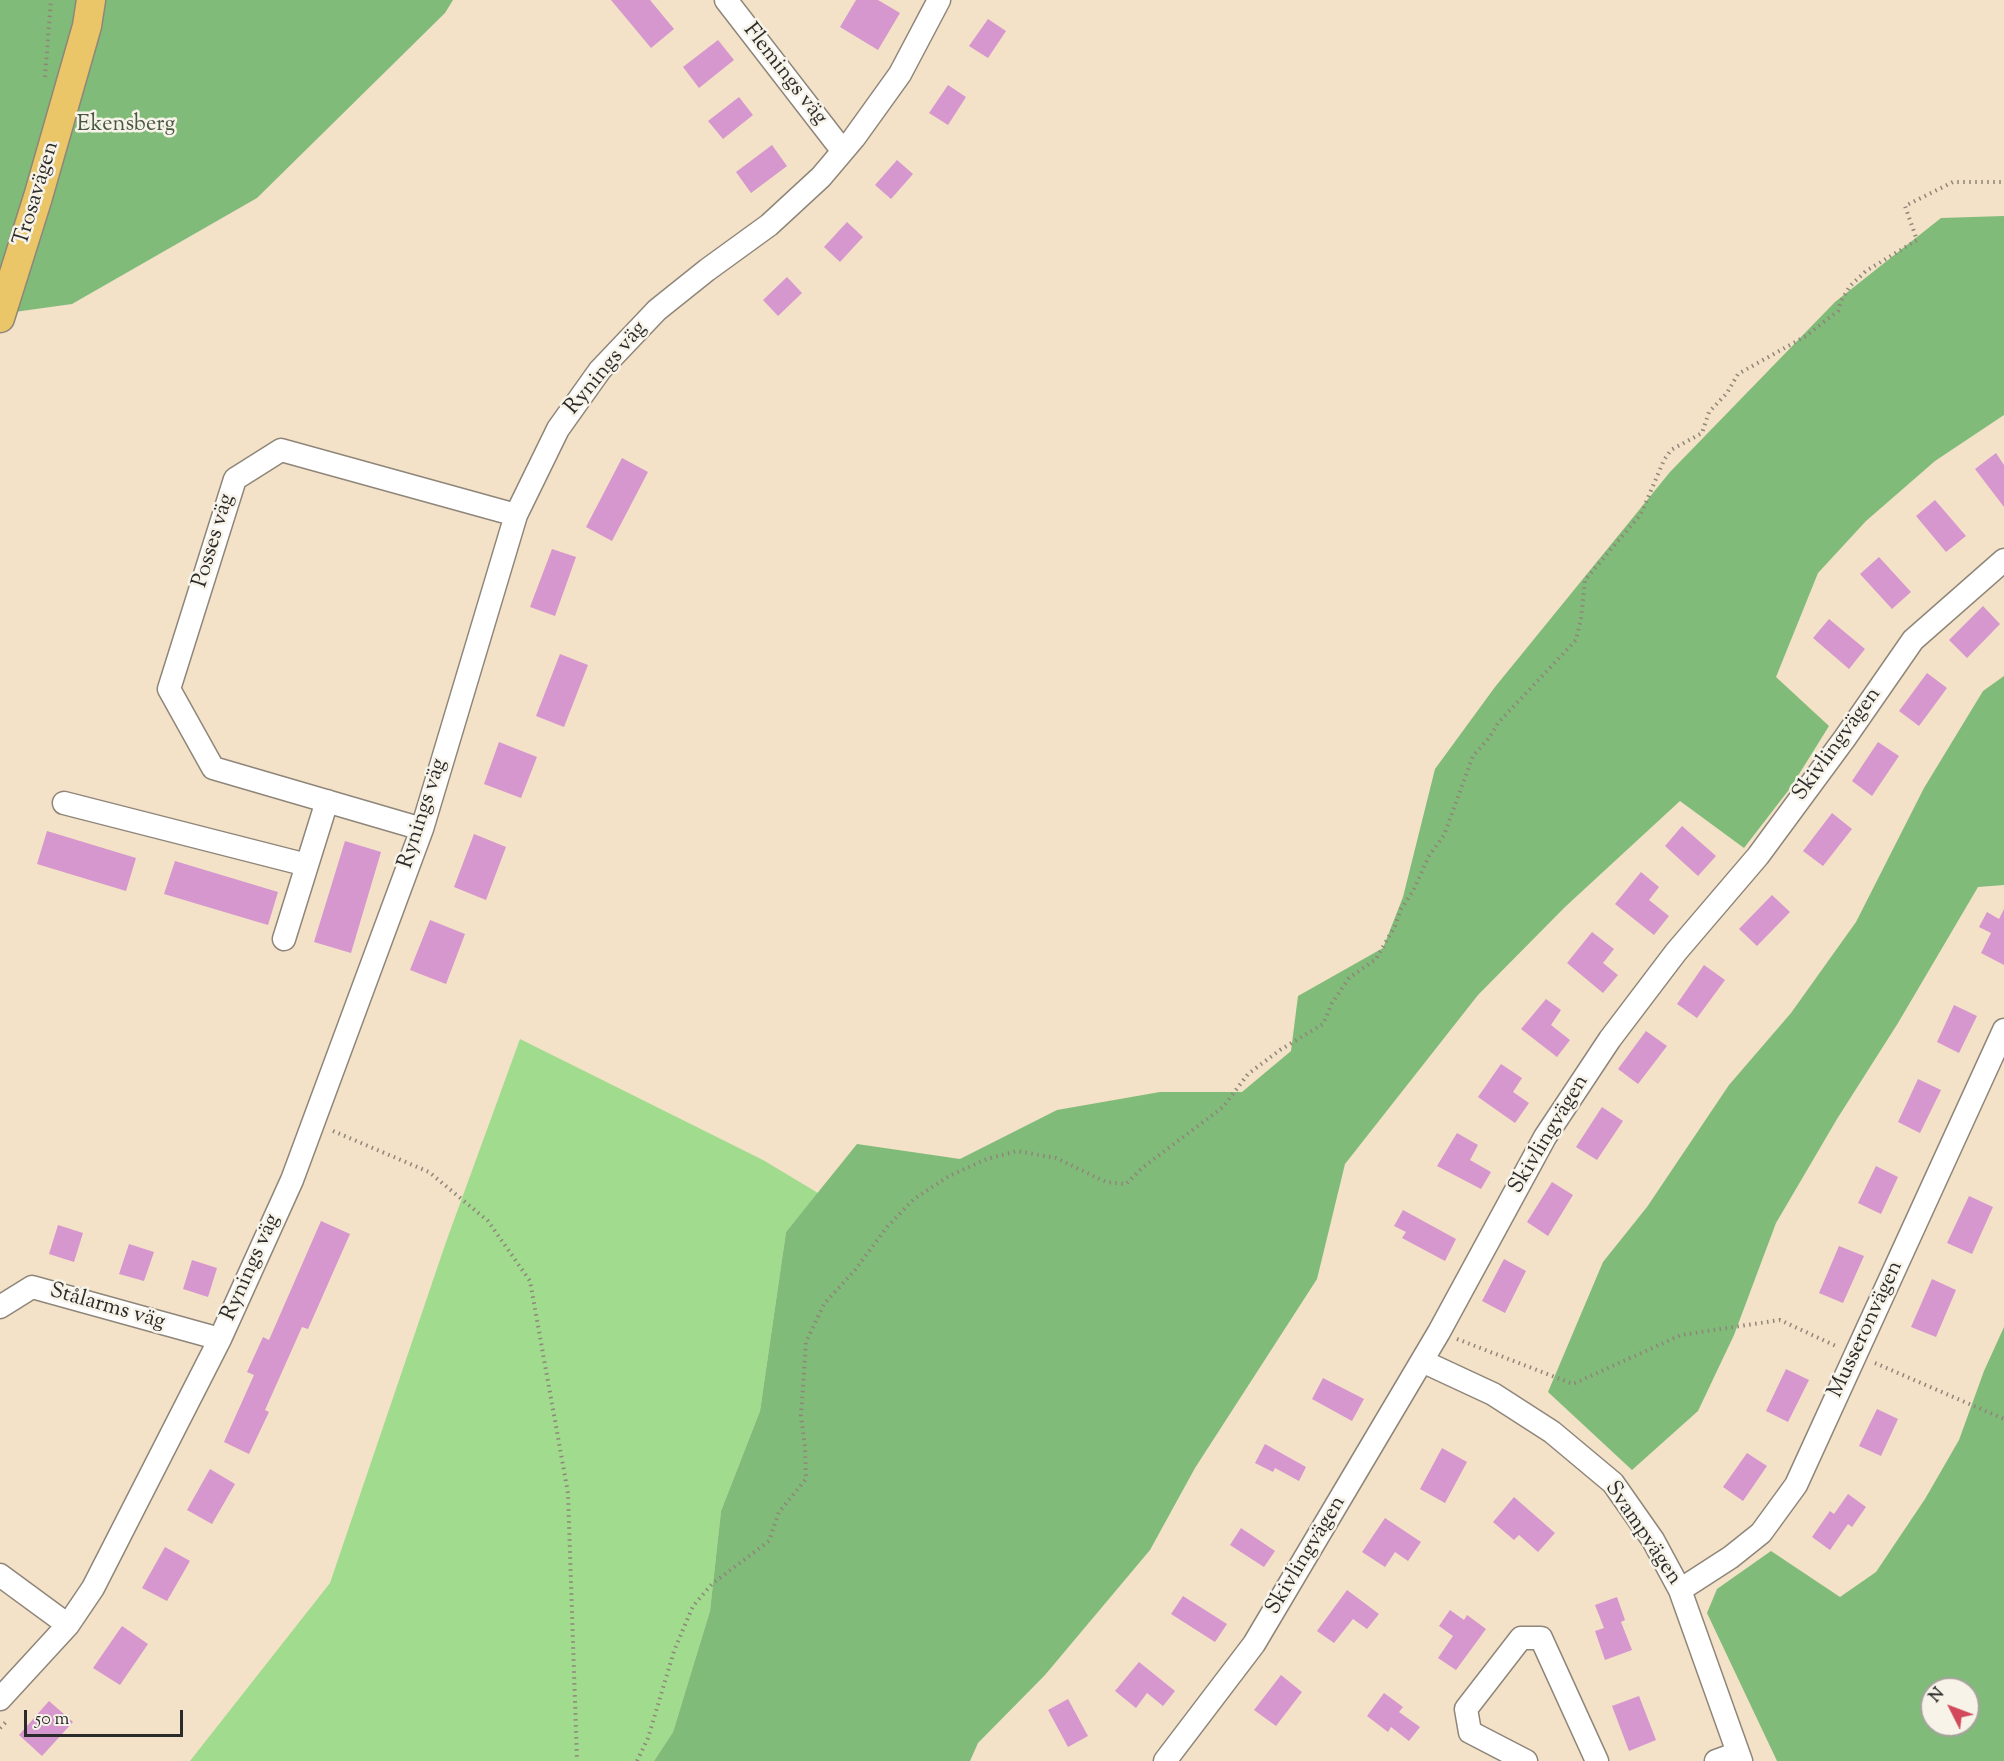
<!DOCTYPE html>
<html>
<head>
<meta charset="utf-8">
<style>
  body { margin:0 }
  #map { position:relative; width:2004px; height:1761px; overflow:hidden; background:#f3e1c8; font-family:"Sorts Mill Goudy",serif }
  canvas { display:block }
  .north { position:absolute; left:1920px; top:1677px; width:60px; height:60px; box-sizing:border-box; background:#f7f3e8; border:2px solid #a5a39c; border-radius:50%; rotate:312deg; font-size:16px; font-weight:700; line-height:24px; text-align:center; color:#2b2b2b }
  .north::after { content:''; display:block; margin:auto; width:21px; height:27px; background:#d1495b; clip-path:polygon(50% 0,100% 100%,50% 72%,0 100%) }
  .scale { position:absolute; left:24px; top:1710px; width:159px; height:27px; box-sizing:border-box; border:3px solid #2b2b2b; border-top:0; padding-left:8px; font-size:18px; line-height:21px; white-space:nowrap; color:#2b2b2b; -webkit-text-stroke:4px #f7f3e8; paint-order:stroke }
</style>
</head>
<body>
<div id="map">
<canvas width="2004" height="1761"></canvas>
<div class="north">N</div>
<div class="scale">50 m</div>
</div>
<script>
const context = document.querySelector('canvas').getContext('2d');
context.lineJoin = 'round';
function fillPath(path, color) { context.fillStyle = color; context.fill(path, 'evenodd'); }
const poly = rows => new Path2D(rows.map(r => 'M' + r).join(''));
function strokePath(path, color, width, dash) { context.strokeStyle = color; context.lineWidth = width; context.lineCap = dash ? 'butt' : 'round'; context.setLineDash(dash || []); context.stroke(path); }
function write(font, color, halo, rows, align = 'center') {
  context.font = font + ' "Sorts Mill Goudy",serif'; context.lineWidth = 5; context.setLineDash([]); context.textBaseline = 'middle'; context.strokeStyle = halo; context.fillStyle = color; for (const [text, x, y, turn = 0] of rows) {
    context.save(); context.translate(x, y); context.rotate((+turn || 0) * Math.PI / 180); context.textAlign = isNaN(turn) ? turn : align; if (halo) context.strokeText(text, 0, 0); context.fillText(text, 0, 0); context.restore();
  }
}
fillPath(poly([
  [520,1039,763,1160,818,1193,786,1232,760,1411,721,1511,710,1611,673,1732,654,1761,190,1761,330,1583,446,1242]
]), '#a0db8e');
fillPath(poly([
  [0,0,453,0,445,13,257,198,72,304,0,314],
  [2004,216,2004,415,1935,461,1866,521,1818,573,1776,677,1829,726,1791,787,1744,848,1680,801,1565,907,1478,995,1345,1164,1317,1279,1195,1468,1150,1550,1045,1675,978,1743,970,1761,654,1761,673,1732,710,1611,721,1511,760,1411,786,1232,857,1144,960,1159,1057,1110,1160,1092,1242,1092,1291,1051,1298,996,1383,948,1403,897,1435,769,1495,687,1670,472,1835,302,1941,218],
  [2004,676,2004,885,1978,887,1898,1023,1837,1119,1776,1223,1734,1335,1698,1411,1632,1470,1548,1392,1603,1262,1647,1207,1729,1085,1791,1013,1856,922,1924,788,1983,691],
  [2004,1327,2004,1761,1777,1761,1707,1613,1717,1589,1771,1551,1840,1597,1876,1572,1925,1499,1959,1440,1984,1371],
  [1932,1689,1968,1689,1968,1725,1932,1725]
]), '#80bb79');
fillPath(poly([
  [611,0,650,0,674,29,651,48],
  [856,0,878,0,900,13,878,50,840,27],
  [988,19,1006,31,988,58,969,46],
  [718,40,734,60,699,88,683,67],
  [948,85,966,97,948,125,929,113],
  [739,97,753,115,723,139,708,121],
  [772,145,787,166,751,193,736,172],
  [897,160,913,174,891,199,875,185],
  [847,222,863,237,840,262,824,247],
  [787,277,802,293,778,316,763,300],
  [1996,453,2004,465,2004,507,1975,469],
  [622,458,648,472,612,541,586,527],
  [1935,500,1966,536,1946,552,1916,516],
  [552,549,576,557,555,616,530,607],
  [1879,557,1911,592,1892,609,1860,574],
  [1983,606,2000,624,1967,658,1949,640],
  [1829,619,1865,649,1849,669,1813,638],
  [560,654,588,665,564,727,536,716],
  [1927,673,1947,688,1919,726,1899,711],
  [499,742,537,757,521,798,484,784],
  [1878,742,1899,756,1872,796,1852,781],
  [1832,813,1852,829,1823,866,1803,851],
  [1682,826,1716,856,1698,876,1665,846],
  [47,831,136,858,126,891,37,864],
  [474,834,506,847,486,900,454,887],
  [345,841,381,852,351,953,314,942],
  [175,861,278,892,268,925,164,894],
  [1641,872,1659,887,1649,900,1669,916,1654,935,1615,904],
  [1772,895,1790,912,1757,946,1739,929],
  [2004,909,2004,965,1981,953,1991,933,1979,927,1987,912,1999,919],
  [430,920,465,934,446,984,410,970],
  [1592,932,1614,949,1603,963,1618,975,1603,993,1567,963],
  [1704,965,1725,980,1697,1018,1677,1004],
  [1546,999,1561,1010,1551,1025,1570,1040,1557,1057,1521,1029],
  [1954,1005,1977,1016,1959,1053,1937,1042],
  [1646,1031,1667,1046,1638,1084,1618,1069],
  [1501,1064,1522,1078,1513,1092,1529,1103,1515,1123,1478,1097],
  [1918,1079,1941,1090,1920,1133,1898,1122],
  [1602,1107,1623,1121,1597,1160,1576,1147],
  [1457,1133,1478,1145,1470,1160,1491,1172,1481,1189,1437,1166],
  [1876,1166,1898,1177,1881,1214,1858,1203],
  [1552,1182,1573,1195,1548,1236,1527,1222],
  [1969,1196,1993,1207,1972,1254,1947,1243],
  [1403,1210,1456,1239,1445,1261,1402,1238,1406,1232,1394,1226],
  [321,1221,350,1234,308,1329,302,1327,265,1410,269,1412,249,1454,224,1442,254,1375,247,1372,263,1337,269,1340],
  [58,1225,83,1233,74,1262,49,1254],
  [129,1244,154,1252,144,1281,119,1274],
  [1839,1246,1864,1256,1843,1303,1819,1293],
  [1504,1259,1526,1271,1505,1313,1482,1301],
  [192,1260,217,1268,208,1297,183,1289],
  [1932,1279,1956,1290,1936,1337,1911,1327],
  [1786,1369,1809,1380,1788,1422,1766,1411],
  [1323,1378,1364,1399,1352,1421,1312,1399],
  [1877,1409,1898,1419,1881,1456,1859,1446],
  [1265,1444,1306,1467,1299,1481,1275,1468,1273,1472,1255,1463],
  [1442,1448,1467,1462,1445,1503,1420,1489],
  [1747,1453,1767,1466,1743,1501,1723,1487],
  [210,1469,235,1484,212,1524,187,1510],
  [1848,1494,1866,1507,1852,1527,1848,1524,1830,1550,1812,1537,1830,1511,1834,1514],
  [1514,1497,1555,1533,1538,1552,1519,1535,1514,1540,1493,1522],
  [1385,1518,1421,1542,1408,1561,1395,1552,1385,1567,1362,1552],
  [1241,1528,1275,1551,1264,1567,1230,1545],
  [165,1547,190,1561,167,1601,142,1588],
  [1347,1590,1379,1614,1367,1629,1353,1619,1334,1643,1317,1631],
  [1183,1596,1227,1624,1215,1642,1171,1614],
  [1617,1597,1625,1620,1621,1622,1632,1650,1605,1660,1595,1631,1604,1628,1595,1605],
  [1450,1610,1464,1620,1467,1615,1486,1629,1456,1670,1438,1658,1453,1636,1439,1626],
  [122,1626,148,1644,120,1685,93,1668],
  [1139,1662,1175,1691,1163,1706,1147,1693,1136,1708,1115,1691],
  [1281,1675,1302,1692,1276,1726,1254,1710],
  [1384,1693,1403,1707,1399,1712,1420,1727,1409,1741,1391,1727,1388,1732,1367,1716],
  [1639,1696,1656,1740,1629,1751,1612,1706],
  [1068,1699,1088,1736,1068,1747,1048,1710],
  [49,1701,73,1722,42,1756,19,1735]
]), '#d597cd');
const minor = poly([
  [726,0,842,150],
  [64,803,307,865],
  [422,829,213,768,169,689,235,479,281,450,516,515],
  [284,939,327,801],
  [0,1307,32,1287,220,1339],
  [1422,1361,1493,1394,1552,1432,1613,1483,1653,1540,1680,1590,1741,1761],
  [0,1575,68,1625],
  [1680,1590,1731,1557,1761,1533,1796,1485,2004,1030],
  [0,1699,68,1625,93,1588,220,1339,292,1180,422,829,516,515,558,429,600,370,657,310,707,270,769,225,821,177,854,138,900,74,939,0],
  [1165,1761,1254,1644,1439,1332,1545,1137,1610,1039,1676,952,1758,856,1845,738,1913,640,2004,560],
  [1526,1761,1470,1732,1466,1709,1521,1638,1541,1638,1597,1761],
  [1716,1761,1738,1753]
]);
const major = poly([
  [0,318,38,197,87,26,91,0]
]);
strokePath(minor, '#8f867a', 25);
strokePath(major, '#8f867a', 31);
strokePath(poly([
  [45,77,51,0],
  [333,1131,429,1172,488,1221,530,1281,568,1493,577,1761],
  [1457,1339,1573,1384,1681,1335,1780,1320,1838,1347],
  [1875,1363,2004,1419],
  [0,1728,8,1720],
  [637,1761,648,1738,674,1651,693,1606,712,1584,769,1541,779,1512,806,1479,805,1447,801,1416,806,1342,824,1304,855,1270,887,1227,914,1199,949,1176,987,1159,1017,1151,1056,1158,1106,1182,1126,1184,1142,1168,1223,1107,1248,1074,1280,1050,1323,1024,1332,1003,1349,978,1376,959,1395,926,1401,909,1413,891,1429,856,1444,835,1473,756,1489,738,1498,723,1576,640,1581,619,1585,580,1641,514,1664,460,1671,450,1702,433,1709,412,1727,393,1738,374,1806,336,1838,311,1841,301,1850,286,1866,271,1917,240,1905,206,1953,182,2004,182]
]), '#8f867a', 4, [1.5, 4.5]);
strokePath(minor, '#fff', 22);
strokePath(major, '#eac669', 28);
write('22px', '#2b2b2b', '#f7f3e8', [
  ["Flemings väg",784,75,52],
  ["Trosavägen",38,194,-73],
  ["Rynings väg",607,369,-50],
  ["Posses väg",215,541,-73],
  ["Skivlingvägen",1838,745,-54],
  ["Rynings väg",424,814,-72],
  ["Skivlingvägen",1550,1135,-59],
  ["Rynings väg",252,1268,-66],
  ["Stålarms väg",107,1308,16],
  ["Musseronvägen",1867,1330,-65],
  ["Svampvägen",1642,1534,56],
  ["Skivlingvägen",1307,1556,-59]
]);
write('22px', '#485744', '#f7f3e8', [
  ["Ekensberg",126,126]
]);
</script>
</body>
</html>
